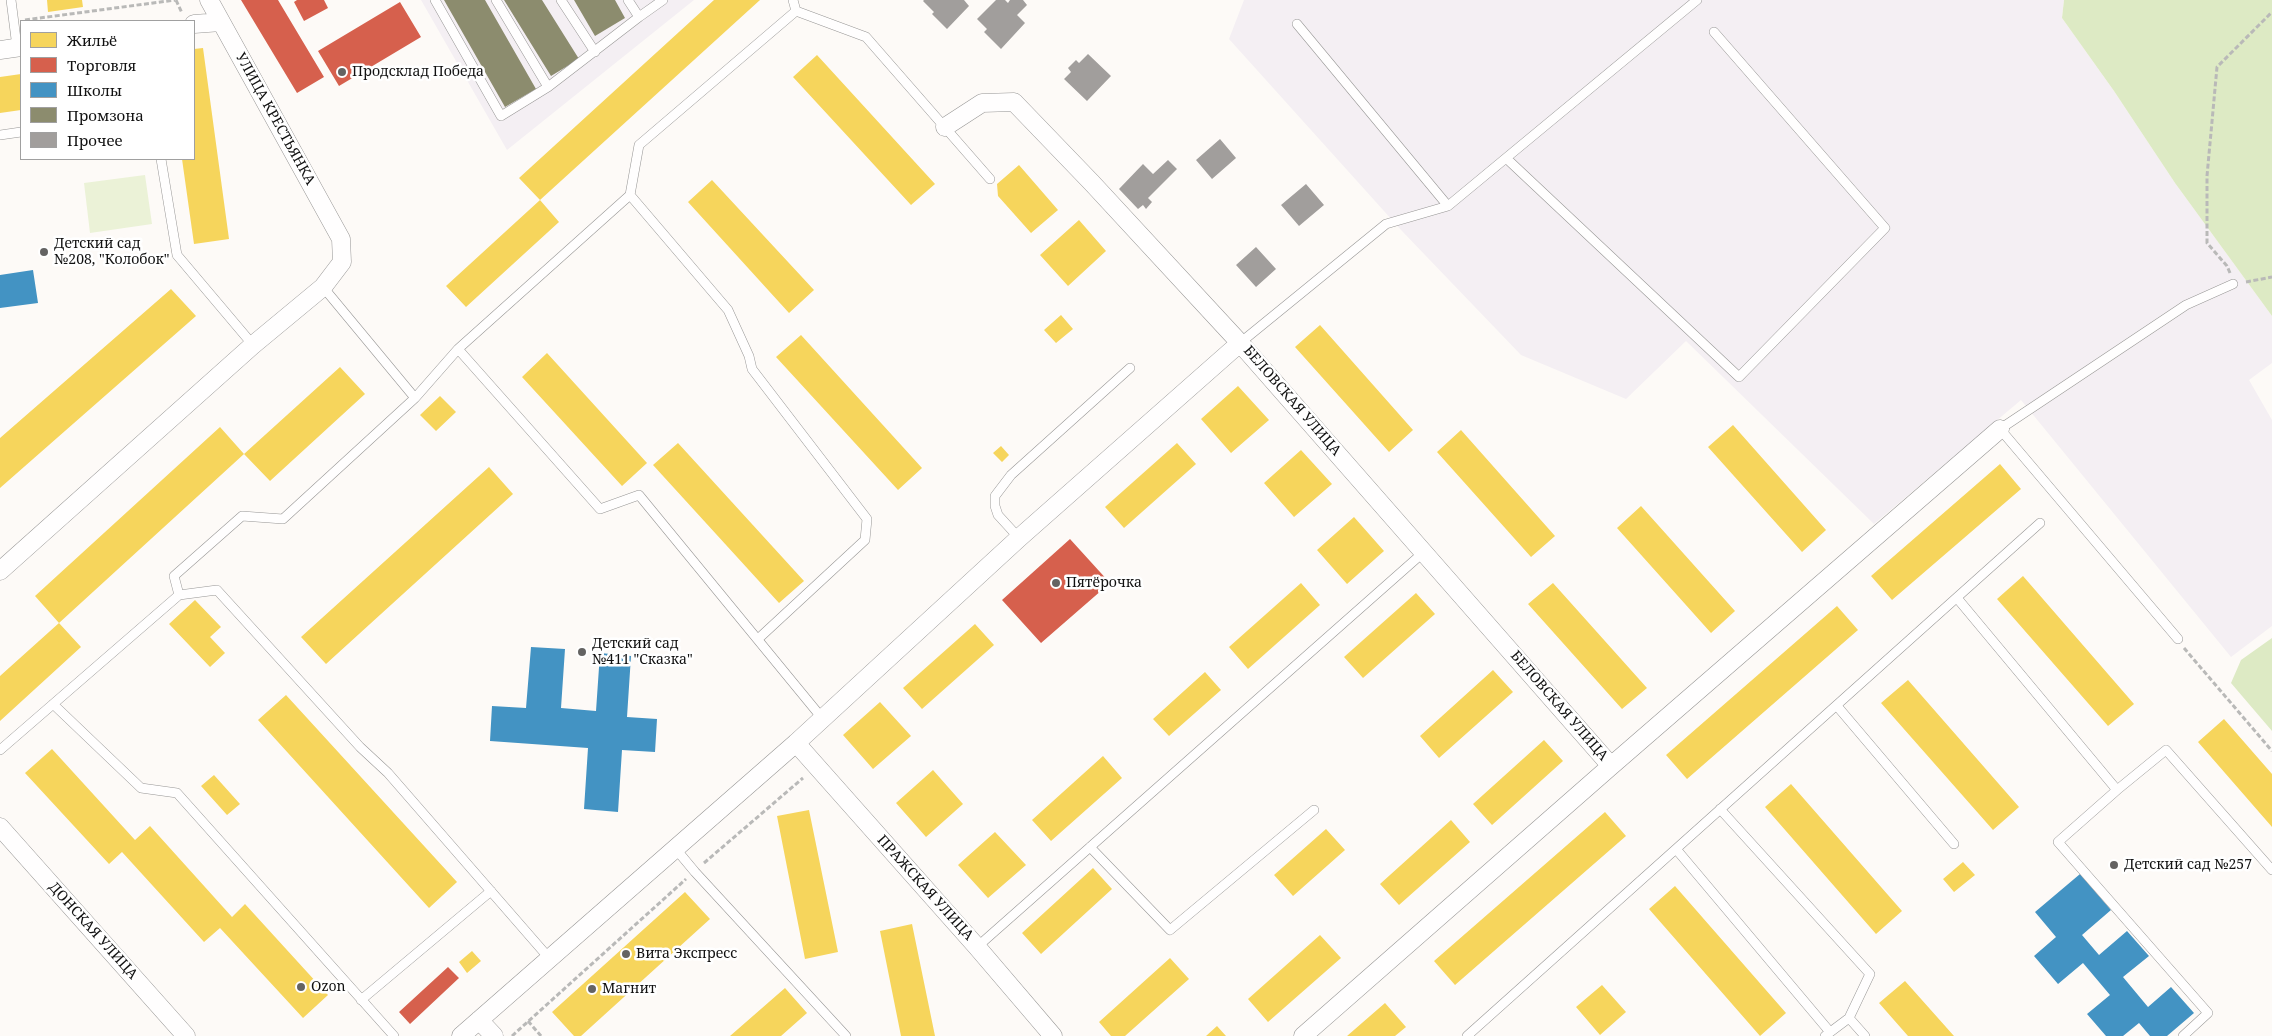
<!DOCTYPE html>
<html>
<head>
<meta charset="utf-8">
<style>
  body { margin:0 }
  #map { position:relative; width:2272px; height:1036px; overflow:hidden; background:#fdfaf7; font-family:"Noto Serif",serif }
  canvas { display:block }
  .legend { position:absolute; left:20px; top:20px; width:175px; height:140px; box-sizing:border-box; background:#fff; border:1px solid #a0a0a0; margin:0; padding:6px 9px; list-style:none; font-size:15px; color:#111 }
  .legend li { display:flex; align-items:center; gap:10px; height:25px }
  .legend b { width:25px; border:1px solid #a0a0a0 }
</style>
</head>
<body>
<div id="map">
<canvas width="2272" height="1036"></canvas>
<ul class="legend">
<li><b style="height:14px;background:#f6d55c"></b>Жильё</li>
<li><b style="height:14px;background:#d6604d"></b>Торговля</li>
<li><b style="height:14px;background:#4393c3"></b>Школы</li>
<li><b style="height:14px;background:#8c8c6e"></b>Промзона</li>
<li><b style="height:14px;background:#a19e9c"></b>Прочее</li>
</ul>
</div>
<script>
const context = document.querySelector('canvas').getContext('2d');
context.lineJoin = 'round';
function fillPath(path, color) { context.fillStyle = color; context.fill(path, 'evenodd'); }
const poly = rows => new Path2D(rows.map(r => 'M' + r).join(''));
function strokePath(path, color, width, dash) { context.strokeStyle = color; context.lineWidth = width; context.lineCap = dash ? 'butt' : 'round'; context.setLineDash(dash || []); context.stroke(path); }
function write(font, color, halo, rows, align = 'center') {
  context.font = font + ' "Noto Serif",serif'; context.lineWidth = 5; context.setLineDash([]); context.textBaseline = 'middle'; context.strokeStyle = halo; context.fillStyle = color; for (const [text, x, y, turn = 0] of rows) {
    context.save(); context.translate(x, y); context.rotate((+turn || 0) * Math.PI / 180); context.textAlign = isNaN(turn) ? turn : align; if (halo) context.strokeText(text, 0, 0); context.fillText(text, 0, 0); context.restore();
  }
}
fillPath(poly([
  [421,0,694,0,507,150],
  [1244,0,2064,0,2062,18,2114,91,2175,183,2272,316,2272,363,2249,380,2272,420,2272,626,2231,657,2021,400,1874,524,1686,341,1626,399,1521,355,1402,231,1229,39]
]), '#f4eff3');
fillPath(poly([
  [145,175,152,224,90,233,84,183]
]), '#ebf2d7');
fillPath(poly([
  [2064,0,2272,0,2272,316,2175,183,2114,91,2062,18],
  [2272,638,2272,731,2231,683,2241,660]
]), '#ddeac4');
fillPath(poly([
  [47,0,82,0,83,7,48,12],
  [714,0,760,0,540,200,559,222,466,307,446,286,540,200,519,178],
  [203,48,229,239,194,244,182,159,194,159,194,49],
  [817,55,935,184,911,205,793,77],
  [21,74,21,110,0,113,0,77],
  [1019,165,1058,210,1031,233,998,196,997,184],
  [712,180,814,290,789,313,688,202],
  [1079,220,1106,251,1068,286,1040,255],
  [171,289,196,316,0,488,0,438],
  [1061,315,1073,329,1056,343,1044,330],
  [1320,325,1413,430,1389,452,1295,347],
  [801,335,922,468,898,490,776,357],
  [547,353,647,463,622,486,522,377],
  [340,367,365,394,270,481,244,454],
  [1238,386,1269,420,1231,453,1201,419],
  [440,396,456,412,436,431,420,415],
  [1733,425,1826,530,1802,552,1708,447],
  [220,427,244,454,59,623,35,596],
  [1461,430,1555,536,1531,557,1437,452],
  [678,443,804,581,779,603,653,465],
  [1177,443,1196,464,1124,528,1105,507],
  [1001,446,1009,455,1002,462,993,453],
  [1301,450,1332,484,1294,517,1264,483],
  [2000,464,2021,489,1892,600,1871,576],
  [489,467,513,494,326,664,301,637],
  [1641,506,1735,611,1711,633,1617,528],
  [1354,517,1384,551,1347,584,1317,550],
  [2023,576,2134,704,2108,726,1997,599],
  [1301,583,1320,605,1248,669,1229,647],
  [1553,583,1647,688,1622,709,1528,604],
  [1416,593,1435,614,1363,678,1344,657],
  [195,600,221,627,210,637,225,653,210,667,169,624],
  [1837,606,1858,630,1687,779,1666,755],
  [59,623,81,647,0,721,0,676],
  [975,624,994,645,922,709,903,688],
  [1493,670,1513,692,1439,758,1420,736],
  [1205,672,1221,690,1169,736,1153,719],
  [1908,680,2019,807,1993,830,1881,703],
  [286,695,457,882,429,908,258,720],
  [880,702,911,736,873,769,843,735],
  [2224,719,2272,774,2272,827,2198,742],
  [1544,740,1563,761,1492,825,1473,804],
  [52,749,135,840,150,826,232,917,245,904,328,995,303,1018,220,928,204,942,122,852,109,864,25,773],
  [1103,756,1122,778,1051,841,1032,820],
  [933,770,963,804,926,837,896,803],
  [214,775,240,804,227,815,201,786],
  [1791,784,1902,911,1876,934,1765,807],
  [809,810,838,952,805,959,777,816],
  [1605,812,1626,836,1455,985,1434,961],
  [1451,820,1470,842,1399,905,1380,884],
  [1326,829,1345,850,1293,896,1274,875],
  [995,832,1026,865,988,898,958,865],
  [1963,862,1975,875,1954,892,1943,879],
  [1093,868,1112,889,1041,954,1022,933],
  [1675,886,1786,1013,1760,1036,1649,909],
  [685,892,710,919,581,1036,574,1036,552,1012],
  [912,924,935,1036,901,1036,880,931],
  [1320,935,1341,958,1268,1022,1248,999],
  [472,951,481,961,467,973,459,962],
  [1170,958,1189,979,1125,1036,1111,1036,1099,1022],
  [1905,981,1954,1036,1908,1036,1879,1003],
  [1602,985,1626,1012,1600,1035,1576,1007],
  [785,988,807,1013,781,1036,730,1036],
  [1385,1003,1406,1027,1395,1036,1347,1036],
  [1217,1026,1226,1036,1206,1036]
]), '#f6d55c');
fillPath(poly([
  [241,0,278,0,324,77,297,93],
  [297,0,324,0,328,8,304,21,294,2],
  [400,2,421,37,339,86,318,51],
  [1070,539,1110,583,1041,643,1002,600],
  [448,967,459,978,410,1024,399,1012]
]), '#d6604d');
fillPath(poly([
  [33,270,38,303,0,308,0,275],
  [531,647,565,649,561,708,596,711,600,653,631,656,627,717,657,719,655,752,622,750,618,812,584,809,588,748,490,741,492,706,526,708],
  [2080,874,2111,910,2082,935,2099,955,2127,931,2149,956,2123,977,2148,1007,2171,987,2194,1013,2167,1036,2150,1036,2139,1023,2123,1036,2106,1036,2087,1014,2110,995,2083,963,2058,984,2034,956,2056,937,2035,912]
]), '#4393c3');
fillPath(poly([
  [444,0,485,0,536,89,505,107],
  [504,0,542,0,579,59,551,76],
  [574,0,615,0,625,18,595,36]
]), '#8c8c6e');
fillPath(poly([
  [924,0,964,0,969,6,947,29,932,14,934,12,923,1],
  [996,0,1005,0,1008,3,1010,0,1023,0,1027,5,1017,15,1025,23,1001,49,984,32,987,29,977,19],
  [1088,54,1111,76,1087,101,1064,79,1071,72,1068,68,1076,60,1079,63],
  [1220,139,1236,158,1212,179,1196,160],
  [1168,160,1177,169,1148,198,1152,202,1146,209,1143,205,1138,209,1119,189,1143,164,1153,174],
  [1306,184,1324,205,1299,226,1281,205],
  [1256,247,1276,269,1256,287,1236,265]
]), '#a19e9c');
const lane = poly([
  [11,0,17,47],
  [435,0,501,116,548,87,639,17],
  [496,0,548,87],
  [561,0,595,52],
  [628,0,639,17,663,0],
  [796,11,866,37,990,179],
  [1297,24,1448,206],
  [0,135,21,132],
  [1506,158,1739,377,1885,228,1714,32],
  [161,159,177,255,253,345],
  [630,195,728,310,749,356,752,369,867,519,865,540,758,639],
  [323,287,415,398,458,349,600,509,639,495,822,718],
  [1240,343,1386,224,1448,206,1697,0],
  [458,349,630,195,639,145,796,11,793,0],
  [1019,538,998,515,995,506,995,496,1011,475,1130,368],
  [179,595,217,590,360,747,388,773,549,958],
  [1957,598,2117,790,2166,750,2272,870],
  [2178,639,2000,429,2186,305,2233,284],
  [53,704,141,788,177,793,394,1036],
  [1837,706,1954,844],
  [0,750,179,595,174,576,242,516,283,519,415,398],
  [2117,790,2058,842,2208,1013,2183,1036],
  [1720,809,1870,974,1849,1018,1825,1036],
  [1090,847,1170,930,1314,810],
  [675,848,695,872,846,1036],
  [1676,849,1830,1032],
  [977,947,1425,551],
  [361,1000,491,891],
  [1849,1018,1865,1036],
  [1467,1036,2040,523]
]);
const street = poly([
  [194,24,221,22],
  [0,50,21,47],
  [945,127,982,103,1014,102,1092,183,1240,343,1611,766],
  [0,571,253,345,323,287,342,262,341,239,209,0],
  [796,743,977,947,1053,1036],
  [0,827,186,1036],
  [479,1020,494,1036],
  [461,1036,796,743,1019,538,1240,343],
  [1303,1036,1611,766,2000,429]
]);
strokePath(lane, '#979695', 10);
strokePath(street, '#979695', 19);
strokePath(poly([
  [176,0,182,13],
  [25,20,175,0],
  [2230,273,2227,266,2207,243,2207,176,2217,67,2272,12],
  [2246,282,2272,277],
  [2184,648,2272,751],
  [704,863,803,778],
  [528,1021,541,1036],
  [512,1036,686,879]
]), '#b9b9b8', 3, [5, 2.5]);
strokePath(lane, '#fffefe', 9);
strokePath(street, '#fffefe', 18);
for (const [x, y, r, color] of [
  [342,72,5,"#646362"],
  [44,252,5,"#646362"],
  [1056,583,5,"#646362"],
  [582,652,5,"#646362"],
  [2114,865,5,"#646362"],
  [626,954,5,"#646362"],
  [301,987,5,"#646362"],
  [592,989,5,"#646362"]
]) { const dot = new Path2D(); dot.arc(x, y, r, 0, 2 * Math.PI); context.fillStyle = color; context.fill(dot); strokePath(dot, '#fff', 2); }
write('14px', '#111', '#fff', [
  ["Продсклад Победа",352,72],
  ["Детский сад",54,244],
  ["№208, \"Колобок\"",54,260],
  ["Пятёрочка",1066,583],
  ["Детский сад",592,644],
  ["№411 \"Сказка\"",592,660],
  ["Детский сад №257",2124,865],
  ["Вита Экспресс",636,954],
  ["Ozon",311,987],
  ["Магнит",602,989]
], 'left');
write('14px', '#111', '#fff', [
  ["УЛИЦА КРЕСТЬЯНКА",275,119,61],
  ["БЕЛОВСКАЯ УЛИЦА",1292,401,49],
  ["БЕЛОВСКАЯ УЛИЦА",1559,706,49],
  ["ПРАЖСКАЯ УЛИЦА",925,888,48],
  ["ДОНСКАЯ УЛИЦА",93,931,48]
]);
</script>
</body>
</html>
